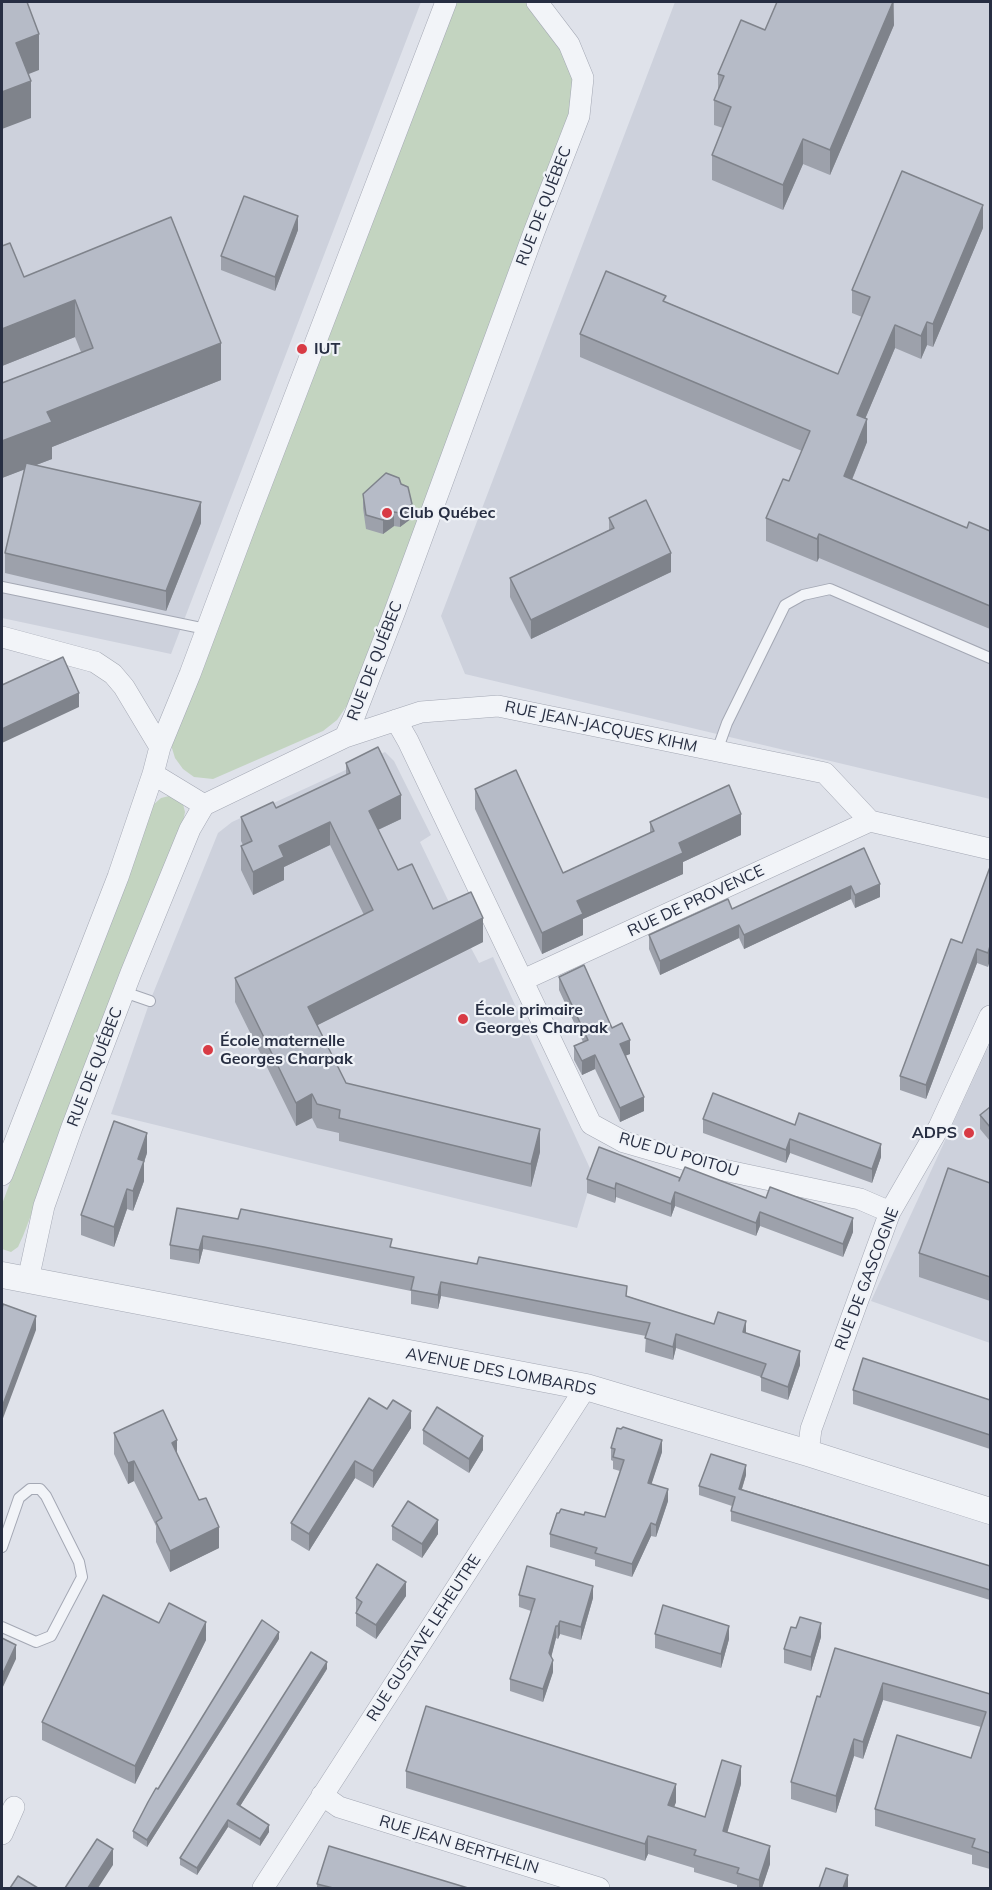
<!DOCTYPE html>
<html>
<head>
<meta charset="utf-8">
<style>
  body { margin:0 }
  #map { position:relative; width:992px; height:1890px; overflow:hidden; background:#dfe2ea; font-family:Mulish,sans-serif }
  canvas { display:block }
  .frame { position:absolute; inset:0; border:3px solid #272e42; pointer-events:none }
</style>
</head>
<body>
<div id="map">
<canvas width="992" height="1890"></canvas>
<div class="frame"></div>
</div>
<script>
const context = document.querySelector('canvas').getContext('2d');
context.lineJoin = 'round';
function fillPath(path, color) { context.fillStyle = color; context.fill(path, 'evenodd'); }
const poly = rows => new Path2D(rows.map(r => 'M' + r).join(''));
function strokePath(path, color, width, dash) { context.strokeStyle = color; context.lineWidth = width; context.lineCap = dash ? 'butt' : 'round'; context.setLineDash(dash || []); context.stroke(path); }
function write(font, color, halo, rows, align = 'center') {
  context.font = font + ' Mulish,sans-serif'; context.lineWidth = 4.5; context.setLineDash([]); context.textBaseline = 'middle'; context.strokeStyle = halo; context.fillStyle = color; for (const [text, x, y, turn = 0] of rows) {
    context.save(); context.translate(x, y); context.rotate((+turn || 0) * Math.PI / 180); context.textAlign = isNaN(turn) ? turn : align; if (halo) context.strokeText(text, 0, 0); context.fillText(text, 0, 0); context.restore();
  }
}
fillPath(poly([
  [2,2,421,2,171,654,2,618],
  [675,2,990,2,990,799,465,674,441,616],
  [385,752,394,761,431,835,420,842,471,948,479,963,493,957,593,1175,577,1228,111,1114,150,1001,218,833,232,822],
  [990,1043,990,1343,871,1301]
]), '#cdd1dc');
fillPath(poly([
  [453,2,526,2,534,16,566,55,573,73,574,112,348,704,337,720,323,731,213,779,194,777,183,769,175,758,171,745],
  [169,796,183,804,185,812,183,822,23,1236,18,1247,11,1252,2,1249,2,1204,141,834,153,805,161,798]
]), '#c3d4c0');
const service = poly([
  [2,587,206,629],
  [717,751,727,723,785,605,803,595,830,589,990,658],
  [124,992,150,1001],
  [2,1547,19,1498,30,1489,40,1489,46,1496,79,1562,82,1577,51,1636,36,1642,2,1627]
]);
const minor = poly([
  [2,637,95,662,113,674,124,687,160,747],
  [396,720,408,741,591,1124,624,1142,714,1168,860,1199,890,1212],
  [345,737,421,712,498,706,825,773,870,821,990,849],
  [153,774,204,805],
  [523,980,870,821],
  [2,1175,118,877,153,774,160,747,190,674,249,516,446,2],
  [28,1280,44,1206,72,1127,131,973,190,829,204,805,345,737,354,717,395,611,534,232,579,116,583,78,569,44,537,2],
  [808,1453,811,1429,890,1212,939,1127,990,1016],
  [322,1795,339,1807,599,1888],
  [2,1834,14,1807],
  [263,1888,586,1387]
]);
const tertiary = poly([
  [2,1275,586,1387,808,1453,990,1511]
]);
strokePath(service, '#a4a8b4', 12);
strokePath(minor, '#a4a8b4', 22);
strokePath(tertiary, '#a4a8b4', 27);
strokePath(service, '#f2f4f8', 10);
strokePath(minor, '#f2f4f8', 21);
strokePath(tertiary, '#f2f4f8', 26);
fillPath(poly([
  [894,2,894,25,830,175,803,164,783,210,712,180,712,155,723,128,714,125,714,100,718,90,718,74,765,30],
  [171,217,221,380,52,447,52,459,36,465,201,523,166,611,5,573,5,553,25,469,2,478,2,383,81,352,75,337,2,366,2,246,24,277],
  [983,228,933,347,927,345,921,359,895,348,865,419,867,442,852,480,967,528,990,531,990,629,819,558,817,562,766,541,766,518,789,481,802,451,580,357,580,334,666,302,838,374,862,317,852,313,852,290],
  [298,230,275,291,221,270,221,256],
  [363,494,412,518,400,527,394,526,383,534,366,529,363,508],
  [609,518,671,572,531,639,510,597,510,578,609,530],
  [346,763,401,819,378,830,398,870,433,909,483,942,317,1025,346,1083,540,1152,531,1187,339,1141,339,1133,317,1128,312,1118,296,1126,235,1002,235,978,364,915,330,845,284,867,284,880,253,895,241,870,241,846,243,845,241,841,241,817,276,808,346,775],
  [475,789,563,873,650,833,650,822,741,835,683,862,683,874,583,919,583,935,542,954,475,809],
  [864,848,880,897,855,908,851,899,744,949,739,938,660,975,649,949,649,935,732,909],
  [990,867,988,967,977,963,926,1099,900,1090,900,1076,962,943],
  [559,977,612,1028,630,1054,626,1055,644,1111,620,1122,595,1069,582,1075,574,1060,574,1046,583,1042,559,990],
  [990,1107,990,1141,980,1129,980,1115],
  [703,1119,881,1157,872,1183,790,1153,786,1163,703,1133],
  [147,1153,144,1162,144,1181,133,1211,127,1209,114,1247,81,1235,81,1215],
  [680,1178,853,1232,843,1257,760,1226,756,1236,675,1206,671,1217,616,1197,615,1203,587,1193,587,1179],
  [990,1183,990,1301,919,1277,919,1253],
  [177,1208,392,1247,627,1296,714,1324,746,1333,800,1365,788,1400,761,1391,761,1377,676,1348,673,1360,645,1352,646,1336,441,1296,438,1309,411,1304,411,1291,264,1261,203,1249,199,1264,170,1259,170,1245],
  [853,1390,990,1400,990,1449,853,1404],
  [369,1398,411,1428,373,1488,355,1478,309,1551,291,1540,291,1523],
  [423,1430,483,1450,469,1473,423,1444],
  [114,1433,177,1454,219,1548,170,1572,156,1542,156,1526,134,1481,128,1484,114,1454],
  [611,1448,662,1452,651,1484,668,1501,656,1537,651,1536,632,1577,595,1566,595,1560,550,1547,550,1534,559,1513,605,1517,620,1471,613,1469,613,1461,611,1460],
  [746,1475,742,1489,990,1566,990,1600,731,1521,731,1511,732,1506,699,1495,699,1486],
  [392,1526,438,1534,422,1558,392,1540],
  [519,1595,593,1598,581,1640,560,1634,558,1639,556,1638,551,1657,553,1672,543,1702,510,1691,510,1679,531,1611,519,1607],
  [406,1596,376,1639,356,1626,356,1598],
  [159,1623,206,1640,135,1784,42,1740,42,1722],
  [655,1634,729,1639,721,1668,655,1648],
  [821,1637,811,1671,784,1663,784,1649],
  [279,1639,147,1847,133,1838,133,1831,158,1789],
  [835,1648,990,1694,990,1869,972,1864,972,1855,875,1826,875,1809,971,1758,981,1727,883,1700,863,1759,854,1756,836,1813,791,1799,791,1782,820,1697],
  [327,1669,240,1806,269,1832,260,1846,228,1827,197,1875,180,1865,180,1858],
  [406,1771,676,1802,674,1807,705,1817,741,1784,727,1832,770,1864,762,1888,737,1888,737,1885,694,1872,694,1868,648,1854,645,1861,406,1788],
  [317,1884,468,1888,317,1888]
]), '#9da1ab');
fillPath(poly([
  [893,2,894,25,830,175,830,150],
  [39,34,39,70,16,79,16,43],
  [31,81,31,118,2,129,2,92],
  [803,139,803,164,783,210,783,185],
  [983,205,983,228,933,347,933,324],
  [298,216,298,230,275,291,275,277],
  [75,300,75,337,2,366,2,329],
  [927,322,927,345,921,359,921,336],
  [895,325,895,348,857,438,857,415],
  [221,343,221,380,52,447,52,459,2,478,2,441,47,412],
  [867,419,867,442,844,499,844,476],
  [201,502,201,523,166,611,166,591],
  [412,504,412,518,400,527,400,513],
  [394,512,394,526,383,534,383,520],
  [819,534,819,558,817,562,817,539],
  [671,553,671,572,531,639,531,620],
  [79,693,79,707,2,743,2,729],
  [401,795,401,819,369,834,369,811],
  [741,814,741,835,683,862,683,874,583,919,583,935,542,954,542,933,577,901,679,843],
  [330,822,330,845,284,867,284,880,253,895,253,872,279,846],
  [880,884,880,897,855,908,855,895],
  [851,886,851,899,744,949,744,935],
  [483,918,483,942,308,1030,308,1007],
  [739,925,739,938,660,975,660,961],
  [990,946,990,960,988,967,988,953],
  [977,949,977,963,926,1099,926,1085],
  [630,1040,630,1054,620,1058,620,1044],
  [595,1055,595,1069,582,1075,582,1061],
  [312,1094,312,1118,296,1126,296,1103],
  [644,1097,644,1111,620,1122,620,1108],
  [540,1129,540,1152,531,1187,531,1164],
  [147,1133,147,1153,144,1162,144,1181,133,1211,133,1191,138,1159],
  [790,1139,790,1153,786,1163,786,1150],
  [881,1144,881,1157,872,1183,872,1169],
  [616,1183,616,1197,615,1203,615,1189],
  [127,1189,127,1209,114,1247,114,1227],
  [675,1192,675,1206,671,1217,671,1204],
  [760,1212,760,1226,756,1236,756,1223],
  [853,1218,853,1232,843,1257,843,1244],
  [203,1236,203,1249,199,1264,199,1250],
  [441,1282,441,1296,438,1309,438,1295],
  [36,1316,36,1330,2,1421,2,1407],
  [746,1321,746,1335,743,1332],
  [676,1334,676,1348,673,1360,673,1347],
  [800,1351,800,1365,788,1400,788,1387],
  [411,1411,411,1428,373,1488,373,1471],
  [483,1436,483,1450,469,1473,469,1459],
  [177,1440,177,1460,172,1443],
  [662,1440,662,1452,648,1495,648,1483],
  [134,1461,134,1481,128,1484,128,1463],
  [355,1461,355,1478,309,1551,309,1534],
  [746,1465,746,1475,739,1498,739,1489],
  [668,1489,668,1501,656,1537,656,1525],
  [438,1520,438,1534,422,1558,422,1544],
  [651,1523,651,1536,632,1577,632,1564],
  [219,1527,219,1548,170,1572,170,1551],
  [406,1582,406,1596,376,1639,376,1625],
  [593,1586,593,1598,581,1640,581,1627],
  [560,1621,560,1634,558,1639,558,1626],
  [206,1622,206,1640,135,1784,135,1766],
  [821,1623,821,1637,811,1671,811,1657],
  [556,1626,556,1638,549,1666,549,1653],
  [729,1626,729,1639,721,1668,721,1654],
  [279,1632,279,1639,147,1847,147,1840],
  [16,1645,16,1659,2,1689,2,1675],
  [553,1660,553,1672,543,1702,543,1689],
  [327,1662,327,1669,237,1811,237,1804],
  [883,1683,883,1700,863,1759,863,1742],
  [854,1739,854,1756,836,1813,836,1796],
  [741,1766,741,1784,723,1848,723,1831],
  [676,1784,676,1802,668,1823,668,1805],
  [228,1820,228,1827,197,1875,197,1868],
  [269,1825,269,1832,260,1846,260,1839],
  [648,1836,648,1854,645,1861,645,1844],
  [770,1846,770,1864,762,1888,759,1888,759,1880],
  [113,1849,113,1865,98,1888,88,1888],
  [848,1875,848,1888,843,1888]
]), '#7f838b');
const building = poly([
  [2,2,27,2,39,34,16,43,31,81,2,92,2,2],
  [777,2,893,2,830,150,803,139,783,185,712,155,731,107,714,100,724,76,718,74,741,20,765,30,777,2],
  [902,171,983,205,933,324,927,322,921,336,895,325,857,415,867,419,844,476,967,528,969,522,990,531,990,606,819,534,817,539,766,518,783,479,789,481,810,431,580,334,606,271,666,296,663,301,838,374,870,297,852,290,902,171],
  [244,196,298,216,275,277,221,256,244,196],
  [171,217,221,343,47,412,52,422,2,441,2,383,93,348,75,300,2,329,2,246,10,243,24,277,171,217],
  [26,463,201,502,166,591,5,553,26,463],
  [386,473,399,478,401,484,408,487,412,504,400,513,394,512,383,520,366,515,363,494,386,473],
  [646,500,671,553,531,620,510,578,614,528,609,518,646,500],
  [63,657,79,693,2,729,2,685,63,657],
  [378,747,401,795,369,811,398,870,412,864,433,909,471,892,483,918,308,1007,346,1083,540,1129,531,1164,339,1118,340,1110,317,1104,312,1094,296,1103,235,978,373,910,330,822,279,846,284,857,253,872,241,846,252,841,241,817,273,802,276,808,350,773,346,763,378,747],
  [516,770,563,873,654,831,650,822,729,785,741,814,679,843,683,853,577,901,583,914,542,933,475,789,516,770],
  [864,848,880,884,855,895,851,886,744,935,739,925,660,961,649,935,728,899,732,909,864,848],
  [990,867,990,946,988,953,977,949,926,1085,900,1076,951,939,962,943,990,867],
  [584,965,612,1028,622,1023,630,1040,620,1044,644,1097,620,1108,595,1055,582,1061,574,1046,588,1040,559,977,584,965],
  [713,1093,795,1125,799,1113,881,1144,872,1169,790,1139,786,1150,703,1119,713,1093],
  [990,1107,990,1127,980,1115,990,1107],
  [114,1121,147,1133,138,1159,144,1161,133,1191,127,1189,114,1227,81,1215,114,1121],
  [599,1147,680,1178,679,1181,685,1167,766,1198,770,1187,853,1218,843,1244,760,1212,756,1223,675,1192,671,1204,616,1183,615,1189,587,1179,599,1147],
  [948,1168,990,1183,990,1277,919,1253,948,1168],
  [177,1208,238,1219,241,1209,392,1239,390,1247,477,1264,479,1257,627,1286,626,1296,714,1324,718,1312,746,1321,743,1332,800,1351,788,1387,761,1377,766,1364,676,1334,673,1347,645,1338,650,1323,441,1282,438,1295,411,1290,414,1277,264,1247,203,1236,199,1250,170,1245,177,1208],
  [3,1304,36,1316,2,1407,2,1309,3,1304],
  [863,1358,990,1400,990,1435,853,1390,863,1358],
  [369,1398,387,1409,393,1400,411,1411,373,1471,355,1461,309,1534,291,1523,369,1398],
  [437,1407,483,1436,469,1459,423,1430,437,1407],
  [163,1410,177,1440,172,1443,199,1500,206,1498,219,1527,170,1551,156,1522,162,1518,148,1489,134,1461,128,1463,114,1433,163,1410],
  [623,1427,662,1440,648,1483,668,1489,656,1525,651,1523,632,1564,595,1553,597,1548,550,1534,557,1513,559,1513,561,1509,584,1515,585,1512,605,1517,624,1460,613,1457,615,1449,611,1448,617,1428,621,1429,623,1427],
  [711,1454,746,1465,739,1489,990,1566,990,1590,731,1511,735,1497,699,1486,711,1454],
  [408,1501,438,1520,422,1544,392,1526,408,1501],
  [377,1564,406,1582,376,1625,356,1613,362,1602,356,1598,377,1564],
  [527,1566,593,1586,581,1627,560,1621,558,1626,556,1626,549,1653,553,1660,543,1689,510,1679,535,1599,519,1595,527,1566],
  [103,1595,159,1623,169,1603,206,1622,135,1766,42,1722,103,1595],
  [663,1605,729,1626,721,1654,655,1634,663,1605],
  [800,1617,821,1623,811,1657,784,1649,791,1627,796,1628,800,1617],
  [262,1620,279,1632,147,1840,133,1831,148,1802,156,1788,158,1789,262,1620],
  [2,1638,16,1645,2,1675,2,1638],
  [835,1648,990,1694,990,1853,972,1847,975,1839,875,1809,897,1735,971,1758,986,1712,883,1683,863,1742,854,1739,836,1796,791,1782,817,1696,820,1697,835,1648],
  [311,1652,327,1662,237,1804,269,1825,260,1839,228,1820,197,1868,180,1858,311,1652],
  [426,1706,676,1784,668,1805,705,1817,722,1760,741,1766,723,1831,770,1846,759,1880,737,1873,739,1868,694,1855,696,1850,648,1836,645,1844,406,1771,426,1706],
  [97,1839,113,1849,88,1888,65,1888,97,1839],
  [329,1846,468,1888,333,1888,317,1884,329,1846],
  [826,1868,848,1875,843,1888,819,1888,826,1868],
  [18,1876,38,1888,10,1888,18,1876]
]);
fillPath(building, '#b6bbc7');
strokePath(building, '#7f838b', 1.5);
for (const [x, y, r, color] of [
  [302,349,6,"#d83b45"],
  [387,513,6,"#d83b45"],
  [463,1019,6,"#d83b45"],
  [208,1050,6,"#d83b45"],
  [969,1133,6,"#d83b45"]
]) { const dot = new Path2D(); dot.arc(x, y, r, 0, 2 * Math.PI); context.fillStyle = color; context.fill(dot); strokePath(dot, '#eff2f7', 2); }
write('16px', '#272e42', '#eff2f7', [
  ["RUE DE QUÉBEC",544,206,-69],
  ["RUE DE QUÉBEC",375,661,-69],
  ["RUE JEAN-JACQUES KIHM",601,727,12],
  ["RUE DE PROVENCE",696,901,-25],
  ["RUE DE QUÉBEC",95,1067,-69],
  ["RUE DU POITOU",679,1155,16],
  ["RUE DE GASCOGNE",867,1279,-69],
  ["AVENUE DES LOMBARDS",501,1372,11],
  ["RUE GUSTAVE LEHEUTRE",424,1638,-57],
  ["RUE JEAN BERTHELIN",459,1845,17]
]);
write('bold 16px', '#272e42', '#eff2f7', [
  ["IUT",314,349],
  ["Club Québec",399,513],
  ["École primaire",475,1010],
  ["Georges Charpak",475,1028],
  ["École maternelle",220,1041],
  ["Georges Charpak",220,1059],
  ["ADPS",957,1133,"right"]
], 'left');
</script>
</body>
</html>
